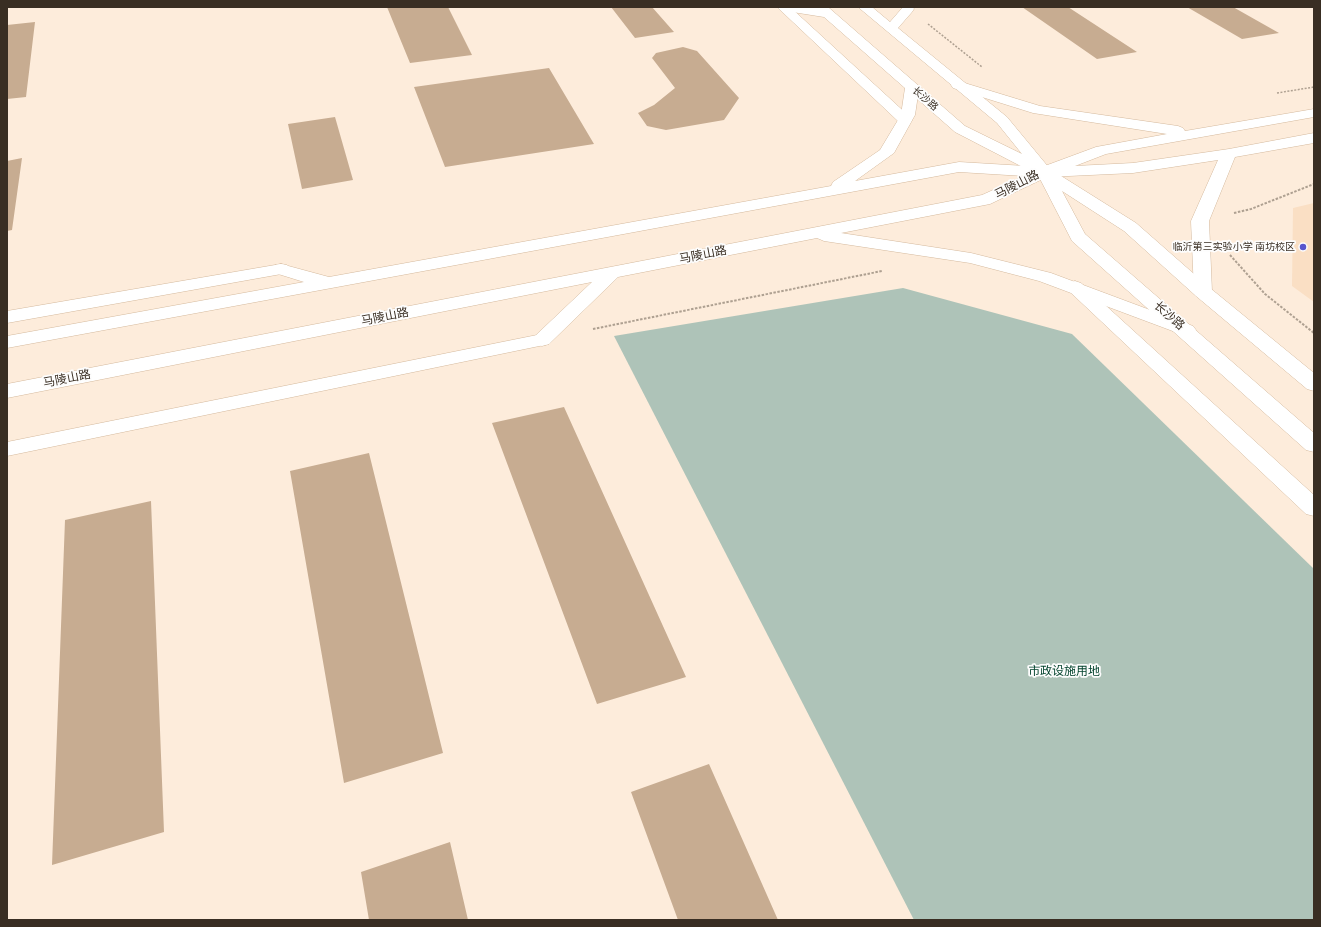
<!DOCTYPE html>
<html>
<head>
<meta charset="utf-8">
<style>
  body { margin:0 }
  #map { position:relative; width:1321px; height:927px; overflow:hidden; background:#fdecdb; font-family:"Open Sans",sans-serif }
  canvas { display:block }
  .frame { position:absolute; inset:0; border:8px solid #392e23; pointer-events:none }
</style>
</head>
<body>
<div id="map">
<canvas width="1321" height="927"></canvas>
<div class="frame"></div>
</div>
<script>
const context = document.querySelector('canvas').getContext('2d');
context.lineJoin = 'round';
function fillPath(path, color) { context.fillStyle = color; context.fill(path, 'evenodd'); }
const poly = rows => new Path2D(rows.map(r => 'M' + r).join(''));
function strokePath(path, color, width, dash) { context.strokeStyle = color; context.lineWidth = width; context.lineCap = dash ? 'butt' : 'round'; context.setLineDash(dash || []); context.stroke(path); }
function write(font, color, halo, rows, align = 'center') {
  context.font = font + ' "Open Sans","Noto Sans SC",sans-serif'; context.lineWidth = 3.5; context.setLineDash([]); context.textBaseline = 'middle'; context.strokeStyle = halo; context.fillStyle = color; for (const [text, x, y, turn = 0] of rows) {
    context.save(); context.translate(x, y); context.rotate((+turn || 0) * Math.PI / 180); context.textAlign = isNaN(turn) ? turn : align; if (halo) context.strokeText(text, 0, 0); context.fillText(text, 0, 0); context.restore();
  }
}
fillPath(poly([
  [1314,203,1314,302,1292,286,1293,208]
]), '#fadfc4');
fillPath(poly([
  [903,288,1072,334,1314,569,1314,920,914,920,614,336]
]), '#aec3b8');
fillPath(poly([
  [387,7,448,7,472,55,410,63],
  [611,7,652,7,674,32,635,38],
  [1022,7,1068,7,1137,52,1097,59],
  [1187,7,1233,7,1279,33,1242,39],
  [35,22,26,97,7,99,7,25],
  [683,47,697,51,739,98,724,120,666,130,647,126,638,113,654,105,675,88,652,58,656,53],
  [549,68,594,144,445,167,414,87],
  [335,117,353,180,302,189,288,124],
  [22,158,12,230,7,231,7,161],
  [564,407,686,677,597,704,492,423],
  [369,453,443,753,344,783,290,471],
  [151,501,164,832,52,865,65,520],
  [709,764,778,920,678,920,631,792],
  [450,842,468,920,369,920,361,872]
]), '#c7ac91');
const tertiary = poly([
  [777,7,790,7,910,117,912,120,910,123,900,123,777,7],
  [281,264,287,265,290,269,287,273,7,323,7,311,281,264],
  [1075,281,1081,283,1314,495,1314,516,1306,514,1069,291,1066,287,1069,283,1075,281],
  [542,334,549,336,552,340,549,344,7,456,7,442,542,334]
]);
const secondary = poly([
  [780,7,828,7,965,126,1022,154,997,123,858,7,872,7,890,22,903,7,913,7,914,9,912,12,898,28,1007,117,1050,169,1136,223,1210,288,1314,373,1314,391,1307,389,1196,296,1124,231,1062,191,1085,234,1314,433,1314,452,1306,450,1072,241,1038,175,955,132,824,17,786,11,780,7]
]);
const primary = poly([
  [958,81,1040,106,1178,126,1183,128,1185,131,1314,109,1314,117,1106,154,1075,166,1133,163,1229,149,1314,133,1314,143,1235,157,1209,221,1212,292,1210,296,1203,298,1196,296,1194,292,1191,221,1218,160,1133,173,1047,177,990,204,841,233,971,253,1051,273,1193,326,1196,330,1193,334,1186,336,1039,281,970,263,824,241,817,238,618,277,549,344,542,346,535,344,532,340,535,336,592,282,7,398,7,384,982,195,1024,176,959,172,7,348,7,336,304,282,275,273,272,269,275,265,281,264,329,277,831,186,833,182,880,150,901,115,905,88,907,85,912,84,917,85,919,88,915,115,894,153,855,181,959,162,1042,167,1096,147,1167,134,1033,113,953,88,951,85,953,82,958,81]
]);
strokePath(tertiary, '#d4b99d', 1);
strokePath(secondary, '#d4b99d', 1);
strokePath(primary, '#d4b99d', 1);
strokePath(poly([
  [928,24,982,67],
  [1277,93,1314,87]
]), '#aea091', 1.5, [2, 1.5]);
strokePath(poly([
  [1234,213,1251,209,1314,184],
  [1230,255,1265,294,1314,333],
  [593,329,882,271]
]), '#aea091', 2, [2.5, 1.5]);
fillPath(tertiary, '#fff');
fillPath(secondary, '#fff');
fillPath(primary, '#fff');
for (const [x, y, r, color] of [
  [1303,247,4,"#5855cd"]
]) { const dot = new Path2D(); dot.arc(x, y, r, 0, 2 * Math.PI); context.fillStyle = color; context.fill(dot); strokePath(dot, '#fdfdfd', 1.5); }
write('10px', '#392e23', '#fdfdfd', [
  ["长沙路",925,99,41]
]);
write('10px', '#392e23', '#fdfdfd', [
  ["临沂第三实验小学 南坊校区",1295,247]
], 'right');
write('12px', '#392e23', '#fdfdfd', [
  ["马陵山路",1017,185,-27],
  ["马陵山路",703,255,-11],
  ["长沙路",1169,316,41],
  ["马陵山路",385,317,-11],
  ["马陵山路",67,379,-11]
]);
write('12px', '#03432d', '#fdfdfd', [
  ["市政设施用地",1064,672]
]);
</script>
</body>
</html>
